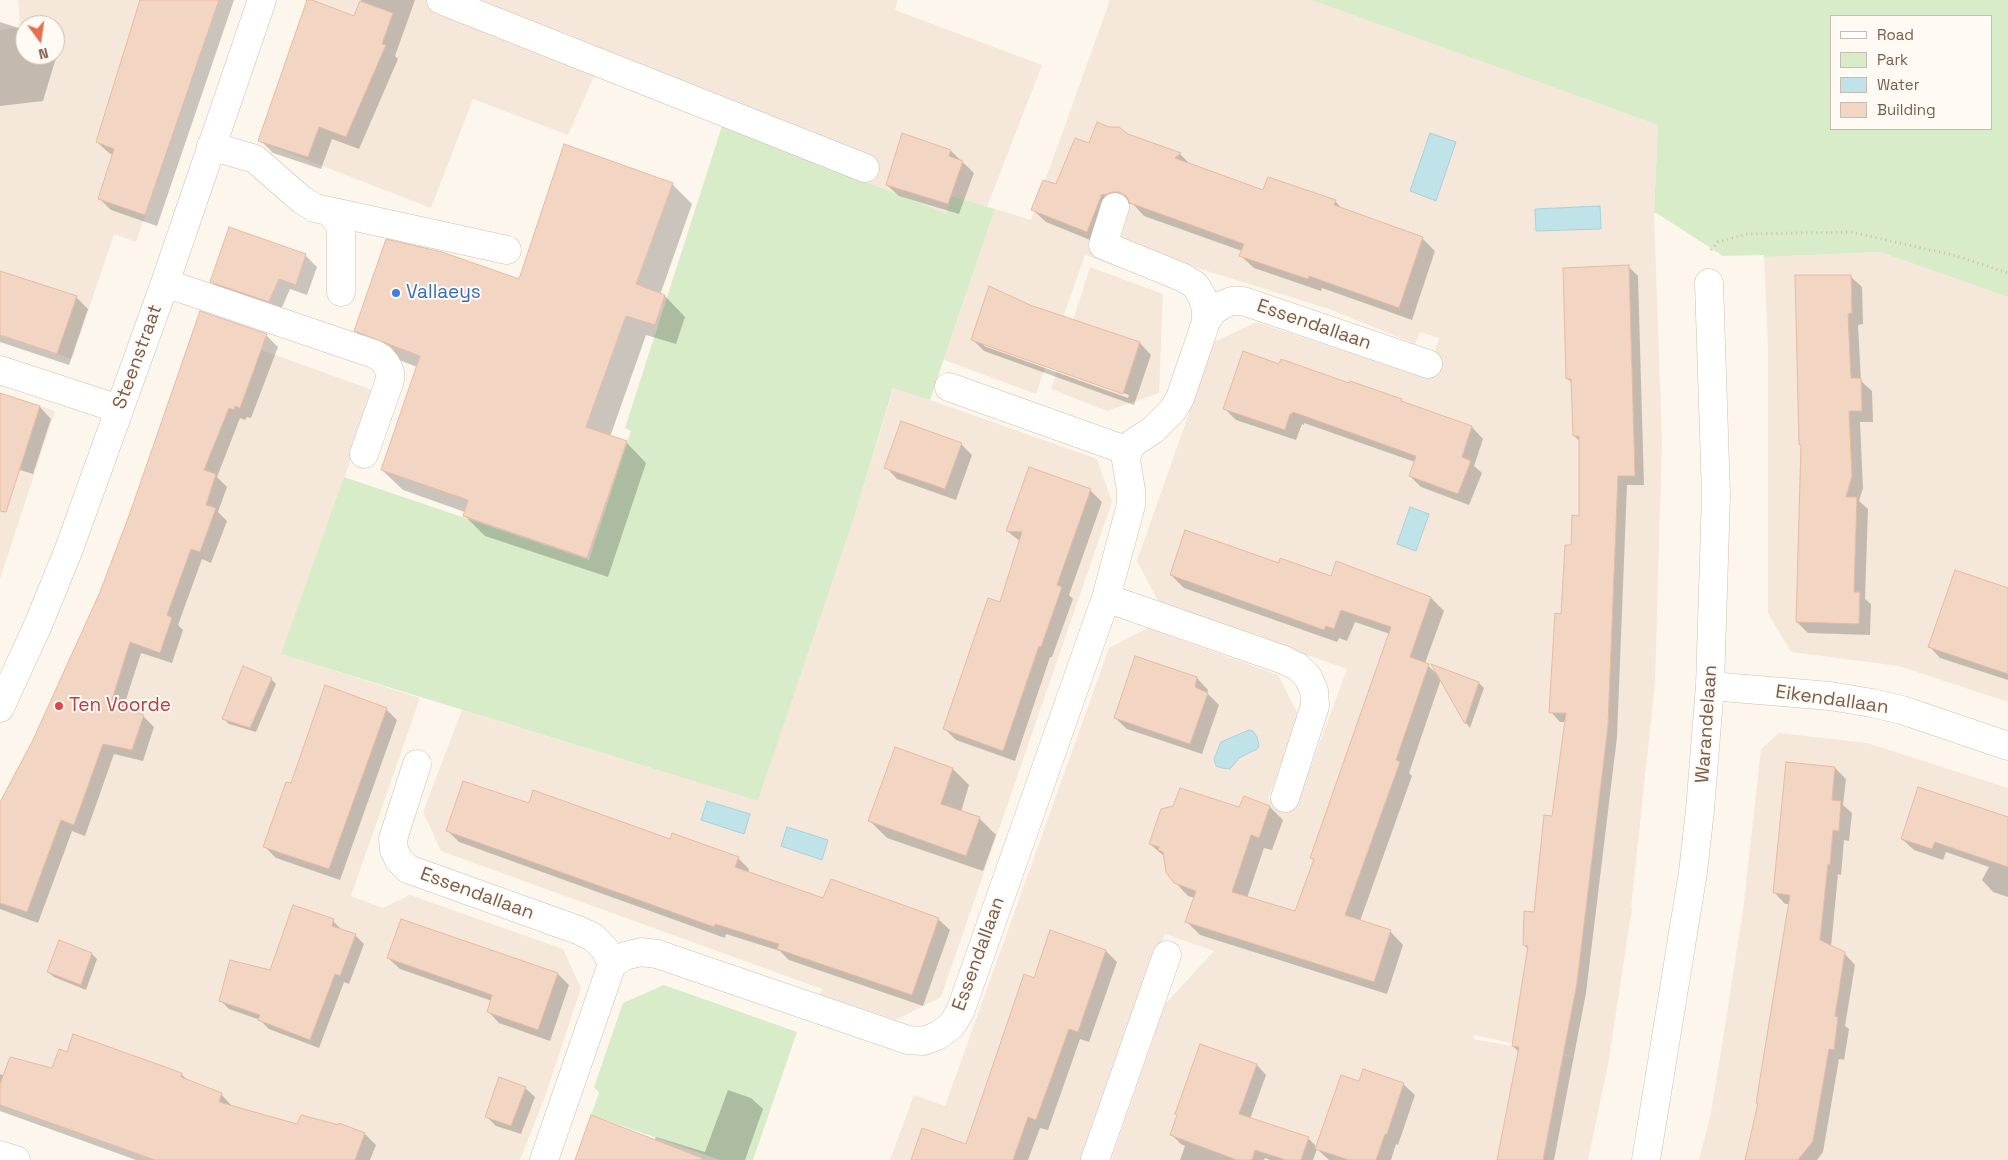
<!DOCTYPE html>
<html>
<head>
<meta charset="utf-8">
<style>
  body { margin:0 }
  #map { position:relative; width:2008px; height:1160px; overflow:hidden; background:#fdf6ec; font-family:"Space Grotesk",sans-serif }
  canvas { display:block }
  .legend { position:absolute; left:1830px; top:15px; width:162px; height:115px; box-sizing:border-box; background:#fffaf3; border:1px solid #cabbb1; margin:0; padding:6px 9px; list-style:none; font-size:15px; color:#7a5c4d }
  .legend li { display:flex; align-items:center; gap:10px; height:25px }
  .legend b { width:25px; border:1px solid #cabbb1 }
  .north { position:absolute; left:15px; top:15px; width:50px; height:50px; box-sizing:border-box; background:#fffaf3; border:1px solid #cabbb1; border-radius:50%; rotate:166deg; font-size:14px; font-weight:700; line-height:20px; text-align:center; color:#7a5c4d }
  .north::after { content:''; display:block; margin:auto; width:18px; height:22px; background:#e76f51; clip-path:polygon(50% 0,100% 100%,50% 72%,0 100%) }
</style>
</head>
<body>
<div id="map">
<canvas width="2008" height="1160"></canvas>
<ul class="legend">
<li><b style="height:6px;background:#fff"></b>Road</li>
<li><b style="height:14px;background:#d8ecc9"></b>Park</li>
<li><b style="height:14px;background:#bfe3e8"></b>Water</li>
<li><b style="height:14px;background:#f3d5c3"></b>Building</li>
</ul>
<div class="north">N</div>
</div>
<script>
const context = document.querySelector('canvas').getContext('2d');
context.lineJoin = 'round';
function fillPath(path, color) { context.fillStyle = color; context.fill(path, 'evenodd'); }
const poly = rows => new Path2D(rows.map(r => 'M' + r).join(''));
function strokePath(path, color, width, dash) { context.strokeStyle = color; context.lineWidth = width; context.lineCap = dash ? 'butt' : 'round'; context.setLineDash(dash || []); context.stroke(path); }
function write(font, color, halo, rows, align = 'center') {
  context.font = font + ' "Space Grotesk",sans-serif'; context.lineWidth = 4; context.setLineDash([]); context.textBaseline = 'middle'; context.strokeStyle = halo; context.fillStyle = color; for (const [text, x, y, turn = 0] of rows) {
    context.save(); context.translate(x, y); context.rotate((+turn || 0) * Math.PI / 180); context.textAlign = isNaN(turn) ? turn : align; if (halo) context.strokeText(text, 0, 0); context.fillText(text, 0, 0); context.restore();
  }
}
fillPath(poly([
  [18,0,219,0,157,182,153,180,143,209,147,211,136,242,114,234,72,359,0,335,0,30,20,27],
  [25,25,55,25,55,55,25,55],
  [307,0,898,0,895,10,1042,65,987,207,951,196,946,213,594,76,568,135,473,99,431,208,258,141],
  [1110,0,1311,0,1658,125,1654,213,1662,442,1655,683,1631,908,1632,908,1608,1065,1588,1160,1111,1160,1165,1004,1214,951,1165,934,1116,1060,1082,1160,890,1160,914,1095,945,1106,1109,648,1148,628,1278,675,1299,716,1268,799,1295,809,1347,669,1159,603,1137,561,1214,342,1256,322,1426,378,1439,338,1420,332,1415,344,1329,309,1175,261,1165,284,1085,255,1036,394,944,360,995,209,1031,220],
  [1474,1036,1474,1035,1578,1058,1474,1039],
  [1880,252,2008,297,2008,702,1899,666,1791,652,1768,613,1768,348,1764,257],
  [1090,267,1163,294,1159,393,1107,411,1051,389],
  [195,326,375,391,282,654,420,698,351,896,383,908,410,895,563,949,581,988,546,1094,520,1160,165,1160,0,1106,0,804,83,651],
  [894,387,1097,459,1112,502,941,997,896,1020,820,995,822,989,441,851,423,812,462,710,758,801,854,518],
  [0,393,55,411,0,579],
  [1779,733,1867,743,2008,788,2008,1160,1699,1160,1710,1118,1719,1064,1743,910,1761,749]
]), '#f5e8da');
fillPath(poly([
  [1311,0,2008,0,2008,297,1880,252,1764,257,1764,255,1723,256,1658,214,1654,213,1658,125],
  [1992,16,1992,129,1832,129,1832,16],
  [722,126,946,213,951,196,995,209,930,400,893,388,854,518,758,801,281,654,344,477,589,560,631,431,625,428],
  [664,985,797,1032,753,1160,720,1160,591,1115,599,1093,594,1087,623,1003]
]), '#d8ecc9');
const water = poly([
  [1430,133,1456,142,1436,201,1410,191,1430,133],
  [1600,206,1601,229,1536,231,1535,209,1600,206],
  [1410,507,1429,514,1416,551,1397,544,1410,507],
  [1249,730,1253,731,1257,737,1259,745,1257,749,1239,758,1230,769,1222,768,1216,766,1214,759,1221,742,1249,730],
  [707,801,750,814,744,834,701,820,707,801],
  [787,827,828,840,822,860,781,846,787,827]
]);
fillPath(water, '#bfe3e8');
strokePath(water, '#a5d3da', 1);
fillPath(poly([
  [141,0,234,0,157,226,111,210,99,198,113,155,109,153,97,142],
  [308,0,355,18,361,0,415,0,395,56,398,59,359,149,332,139,321,169,273,153,260,140],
  [0,22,25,30,25,55,55,55,55,44,59,48,43,101,0,106],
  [903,135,951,151,974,173,959,214,899,196,887,185],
  [1128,135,1180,154,1192,166,1264,192,1335,201,1343,210,1422,238,1435,251,1412,320,1322,288,1321,291,1254,268,1241,256,1242,251,1144,216,1133,204,1125,204,1100,244,1046,222,1033,210,1057,186,1090,144],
  [672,184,692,204,660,295,665,296,685,317,676,344,646,335,610,437,626,442,646,463,608,577,485,536,464,515,465,512,403,490,382,470,417,367,376,351,355,330,519,280],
  [230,229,306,256,317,267,307,295,290,289,280,312,223,293,212,282],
  [1628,266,1638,276,1644,485,1627,485,1617,737,1586,993,1554,1160,1499,1160,1519,1052,1513,1046,1528,949,1524,945,1535,913,1553,818,1566,722,1560,722,1551,712,1572,546,1581,517,1581,442,1574,436,1572,383,1567,378],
  [0,273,77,298,88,309,69,365,0,342],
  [1850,276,1862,287,1863,324,1858,325,1861,381,1872,391,1873,422,1860,422,1863,488,1859,501,1868,509,1865,599,1871,604,1870,635,1808,633,1797,622,1802,447,1800,445],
  [1030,306,1140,343,1151,355,1134,405,984,351,973,340],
  [984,344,1129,395,1128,398,984,346],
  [266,335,278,347,251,418,247,417,245,420,240,418,217,477,227,487,218,512,227,521,211,563,202,559,178,625,183,630,172,663,141,653,123,709,143,716,154,727,143,761,114,754,85,836,72,831,38,923,0,909,0,804],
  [1280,366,1401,400,1405,404,1472,427,1483,439,1474,466,1482,473,1469,505,1421,487,1410,476,1415,462,1304,423,1304,425,1302,424,1296,440,1236,420,1225,409],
  [0,394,40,407,51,419,33,474,0,464],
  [961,444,972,455,956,500,897,479,886,467],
  [1090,490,1102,502,1069,595,1073,599,1052,657,1050,657,1015,761,956,740,945,729,1001,604,1021,542,1007,531],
  [1336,563,1431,598,1444,611,1425,663,1436,673,1479,683,1484,688,1470,728,1466,723,1441,679,1409,773,1412,776,1360,921,1390,931,1403,945,1387,994,1200,935,1187,922,1195,898,1188,896,1175,882,1165,857,1150,844,1240,809,1270,807,1283,820,1272,850,1264,848,1247,898,1296,913,1315,861,1312,858,1390,634,1355,622,1347,641,1339,638,1337,642,1184,588,1171,575,1279,565,1331,577],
  [2008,615,2008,680,1940,658,1930,647],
  [1197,678,1208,690,1207,693,1219,705,1202,754,1127,729,1115,718],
  [271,679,276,684,256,732,229,724,224,719],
  [386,709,397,720,340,880,276,858,264,846,292,785],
  [1835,768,1846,779,1843,805,1852,813,1849,841,1844,840,1841,875,1838,874,1831,947,1844,953,1855,965,1845,1026,1849,1029,1844,1060,1839,1059,1823,1152,1817,1160,1746,1160,1759,1104,1790,904,1785,904,1774,892],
  [953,769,969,785,961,812,979,818,996,835,983,871,887,838,870,821],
  [530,805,738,858,749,869,748,873,824,900,938,919,950,930,923,1006,789,960,780,951,726,934,725,938,459,842,447,830],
  [2008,818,2008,897,1993,892,1982,880,1989,867,1946,852,1943,860,1914,850,1902,839],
  [333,921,342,930,355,935,364,944,349,984,344,982,319,1048,269,1029,260,1020,229,1009,220,1000,270,972],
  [1051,931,1106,951,1117,962,1089,1042,1080,1039,1048,1130,1040,1128,1028,1160,912,1160,966,1145,1035,979],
  [60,942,92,954,97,959,86,990,54,977,48,972],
  [388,958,558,974,569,985,550,1041,499,1023,488,1011,492,1001,400,969],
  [1200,1046,1257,1065,1266,1075,1250,1119,1308,1138,1317,1147,1360,1083,1403,1084,1415,1095,1398,1145,1396,1144,1391,1160,1329,1160,1317,1149,1313,1160,1270,1160,1265,1158,1264,1160,1180,1160,1185,1146,1181,1144,1171,1134],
  [53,1070,181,1074,190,1082,221,1094,232,1106,298,1125,365,1134,376,1145,370,1160,136,1160,0,1111,0,1074,4,1076],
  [525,1088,535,1097,521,1134,496,1126,487,1117],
  [728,1090,751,1098,763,1109,745,1160,576,1160,654,1141,656,1137,705,1152]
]), '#0003');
const building = poly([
  [140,0,219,0,145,215,98,199,114,149,96,142,140,0],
  [307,0,312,0,354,16,360,1,393,13,382,44,386,45,346,137,319,127,308,157,258,141,307,0],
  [1097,122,1109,127,1119,127,1128,134,1181,153,1175,158,1263,190,1268,177,1336,200,1334,205,1423,237,1399,308,1309,276,1308,279,1239,256,1244,244,1130,203,1126,196,1119,192,1112,192,1105,195,1102,194,1087,232,1031,210,1043,180,1056,184,1075,138,1089,143,1097,122],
  [902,133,951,150,949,156,963,161,948,204,886,185,902,133],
  [564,144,673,183,636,284,665,295,655,325,626,316,586,427,627,441,587,558,463,516,468,500,381,470,420,356,354,331,386,239,442,252,519,279,564,144],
  [229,227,306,254,296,285,279,279,269,302,210,282,229,227],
  [1629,265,1635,476,1618,476,1608,726,1577,983,1543,1160,1497,1160,1519,1047,1512,1046,1528,946,1523,945,1524,911,1534,912,1544,815,1552,816,1566,713,1549,713,1555,613,1561,614,1565,545,1571,545,1572,515,1579,516,1579,436,1573,436,1571,379,1566,379,1563,268,1629,265],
  [0,271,77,296,57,354,0,335,0,271],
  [1795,275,1851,275,1852,313,1848,314,1851,378,1861,378,1862,411,1849,411,1852,476,1846,497,1857,497,1854,592,1860,592,1859,624,1796,622,1801,445,1799,445,1795,275],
  [989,286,1030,305,1140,342,1123,394,971,340,989,286],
  [200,311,267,334,240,408,235,406,234,410,229,408,204,470,216,474,206,505,216,508,200,552,191,549,167,615,172,618,160,653,130,642,111,703,144,715,132,750,103,744,74,825,61,820,27,912,0,903,0,802,32,742,100,592,130,513,200,311],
  [1243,351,1279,364,1281,359,1349,383,1350,381,1402,399,1401,401,1472,426,1462,457,1471,461,1458,494,1409,476,1416,456,1293,412,1292,414,1290,414,1285,430,1223,409,1243,351],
  [0,393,40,406,6,512,0,511,0,393],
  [901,421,962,443,945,489,884,468,901,421],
  [1029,467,1091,489,1057,585,1062,587,1041,647,1039,646,1003,751,943,729,988,598,1000,602,1022,532,1006,531,1029,467],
  [1185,530,1279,563,1280,558,1331,576,1336,561,1431,597,1410,657,1429,664,1396,760,1400,762,1345,915,1391,930,1374,982,1185,922,1196,891,1174,883,1166,872,1163,852,1158,850,1159,847,1149,844,1161,809,1173,806,1180,788,1239,807,1244,796,1270,806,1259,838,1251,835,1232,892,1295,911,1314,859,1310,858,1391,627,1341,610,1334,629,1326,626,1324,630,1170,575,1185,530],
  [1955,570,2008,588,2008,674,1928,647,1955,570],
  [1135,656,1197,677,1195,687,1208,693,1190,744,1114,718,1135,656],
  [1431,664,1479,682,1465,724,1431,664],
  [243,666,272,678,250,728,222,719,243,666],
  [325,685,387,708,329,869,263,847,286,782,291,783,325,685],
  [895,747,953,768,941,804,980,817,966,856,868,821,895,747],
  [1786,762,1835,767,1832,800,1841,801,1839,831,1833,830,1830,865,1828,864,1820,940,1845,952,1835,1016,1838,1017,1834,1050,1829,1049,1813,1141,1798,1160,1745,1160,1758,1103,1756,1103,1790,895,1773,893,1786,762],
  [463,781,529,803,533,790,670,839,672,833,739,857,735,867,823,898,831,879,939,918,912,995,777,949,779,944,715,924,714,927,446,831,463,781],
  [1918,787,2008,817,2008,867,1935,842,1932,849,1901,839,1918,787],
  [293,905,334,919,332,926,356,934,340,976,335,974,310,1040,258,1020,260,1015,219,1001,230,960,270,970,293,905],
  [401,919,558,973,538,1030,487,1012,492,995,387,958,401,919],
  [1050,930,1106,950,1078,1032,1069,1029,1036,1120,1028,1117,1013,1160,911,1160,922,1128,966,1144,1024,974,1034,978,1050,930],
  [59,940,92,953,81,985,47,972,59,940],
  [73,1034,182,1073,181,1077,222,1093,219,1102,297,1124,301,1115,339,1125,339,1123,365,1133,355,1160,155,1160,0,1105,0,1084,10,1057,52,1068,59,1049,67,1052,73,1034],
  [1200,1044,1257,1064,1239,1114,1309,1137,1301,1160,1286,1160,1255,1150,1252,1160,1237,1160,1170,1135,1177,1115,1175,1114,1200,1044],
  [1363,1069,1404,1083,1387,1134,1385,1134,1376,1160,1349,1160,1315,1149,1341,1075,1359,1081,1363,1069],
  [499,1077,526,1087,511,1126,485,1117,499,1077],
  [591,1115,702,1158,702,1160,575,1160,591,1115]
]);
fillPath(building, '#f3d5c3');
strokePath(building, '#e6bba3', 1);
const minor = poly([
  [441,0,865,168],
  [211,146,255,159,302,200,315,208,507,250],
  [1115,207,1103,245,1184,278,1195,285,1202,296,1206,309,1206,322],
  [329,211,339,223,341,229,341,292],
  [165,283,374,354,381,358,386,364,390,372,390,380,364,454],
  [0,370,119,409],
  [949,387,1128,451],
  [1106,598,1284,660,1298,667,1308,677,1314,691,1315,706,1285,798],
  [1710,686,1830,696,1872,703,1902,710,2008,746],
  [0,708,38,625,69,549,165,283,262,0],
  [417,764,393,839,394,850,399,860,408,869,578,930,593,937,605,949,612,964,625,956,641,952,657,954,908,1040,923,1041,937,1036,951,1026,960,1012,1106,598,1131,505,1131,490,1126,460,1128,451,1133,443,1153,430,1173,410,1180,398,1206,322,1212,312,1222,305,1232,301,1243,301,1428,364],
  [0,1155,16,1160],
  [544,1160,612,964],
  [1095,1160,1167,955],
  [1646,1160,1693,872,1700,810,1710,686,1716,495,1709,283]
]);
strokePath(minor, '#d1beb0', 29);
strokePath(poly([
  [1711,250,1718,242,1747,234,1851,232,1957,256,2008,273]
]), '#d9b8a5', 3, [1, 4]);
strokePath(minor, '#fff', 28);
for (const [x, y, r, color] of [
  [396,293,5,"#3f7fe0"],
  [59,706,5,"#e0444e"]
]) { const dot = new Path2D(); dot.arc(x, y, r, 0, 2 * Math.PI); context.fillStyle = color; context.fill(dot); strokePath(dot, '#fffaf3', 2); }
write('19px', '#366cbe', '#fffaf3', [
  ["Vallaeys",406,293]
], 'left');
write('19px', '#7a5c4d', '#fffaf3', [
  ["Essendallaan",1314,325,19],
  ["Steenstraat",138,357,-70],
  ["Eikendallaan",1832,700,8],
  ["Warandelaan",1707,724,-86],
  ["Essendallaan",477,894,20],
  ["Essendallaan",979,954,-70]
]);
write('19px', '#be3a42', '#fffaf3', [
  ["Ten Voorde",69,706]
], 'left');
</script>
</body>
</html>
